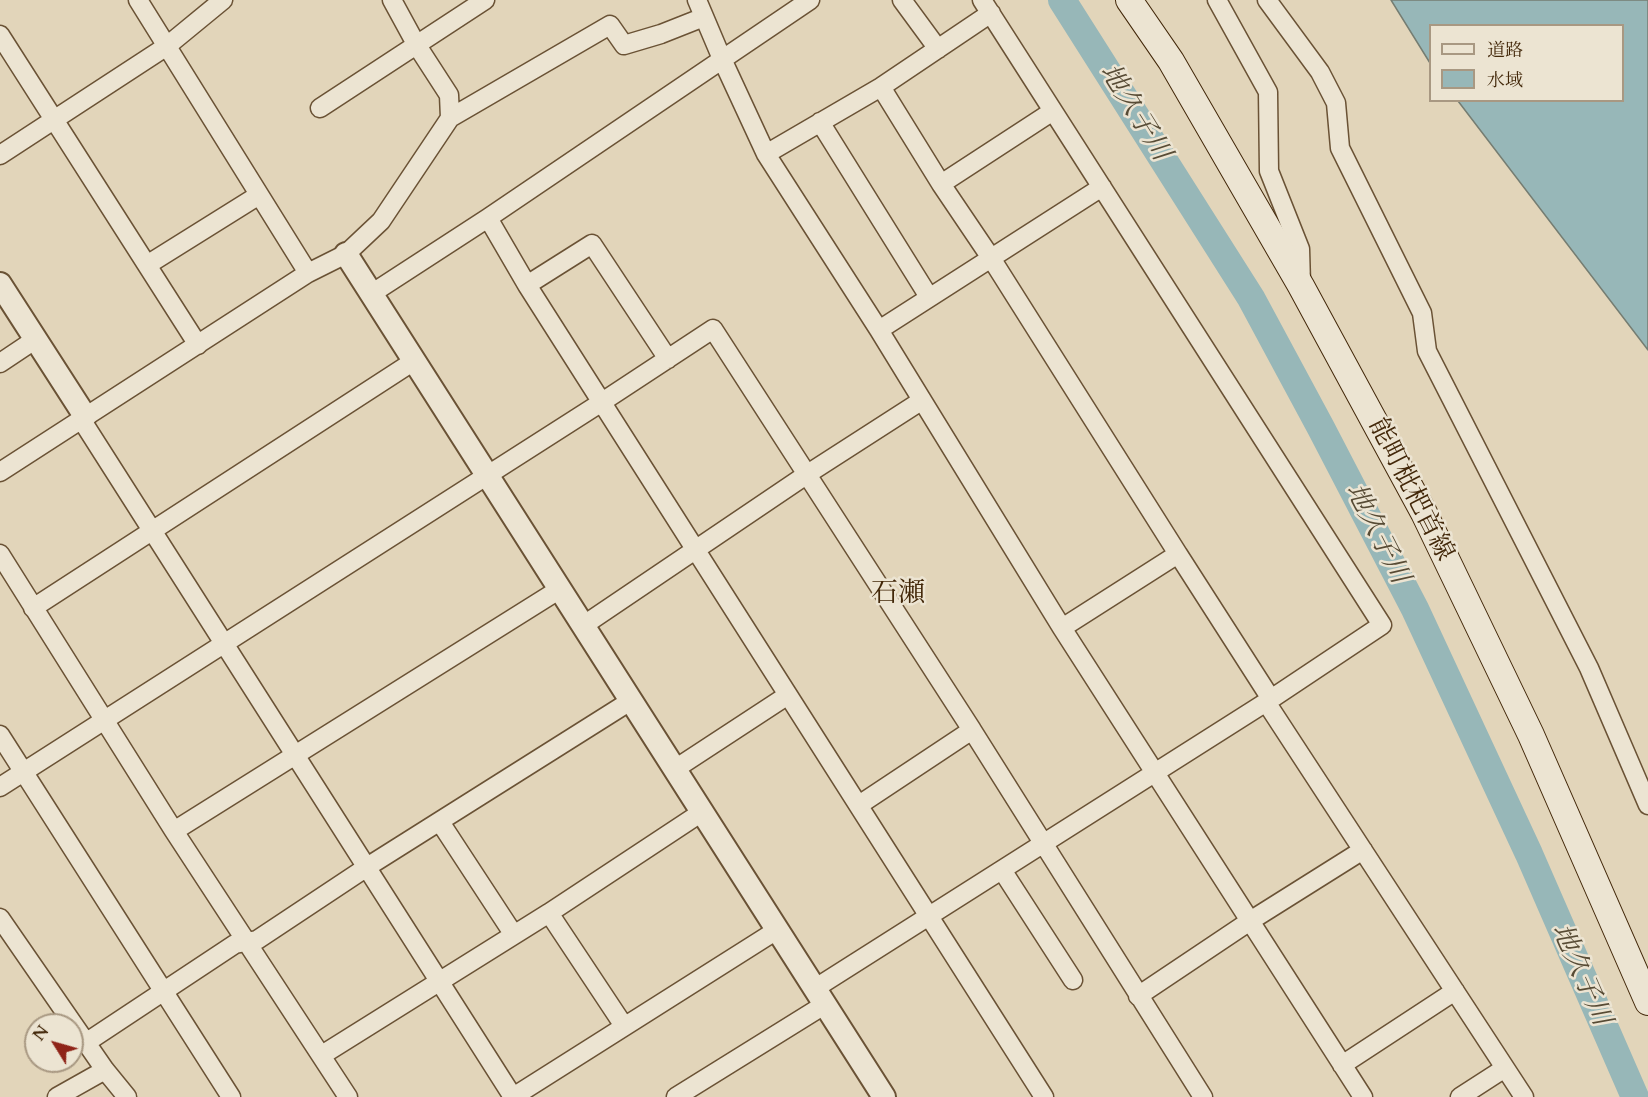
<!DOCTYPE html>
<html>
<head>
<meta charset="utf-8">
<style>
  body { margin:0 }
  #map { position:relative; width:1648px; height:1097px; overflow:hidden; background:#e2d5ba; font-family:Cardo,"Noto Serif JP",serif }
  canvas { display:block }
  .legend { position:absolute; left:1429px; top:24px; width:195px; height:78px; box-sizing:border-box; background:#ece4d2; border:2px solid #a89882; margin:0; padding:8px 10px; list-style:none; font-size:18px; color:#422709 }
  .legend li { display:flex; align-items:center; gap:12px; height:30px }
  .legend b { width:30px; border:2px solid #a89882 }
  .north { position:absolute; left:24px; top:1013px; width:60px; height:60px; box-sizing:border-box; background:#ece4d2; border:2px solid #a89882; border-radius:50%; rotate:307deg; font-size:16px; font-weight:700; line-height:24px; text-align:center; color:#422709 }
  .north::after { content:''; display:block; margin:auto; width:21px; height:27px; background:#8f2418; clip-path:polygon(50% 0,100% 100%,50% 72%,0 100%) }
</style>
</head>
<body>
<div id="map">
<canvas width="1648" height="1097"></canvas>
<ul class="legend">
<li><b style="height:8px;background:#ece4d2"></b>道路</li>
<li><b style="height:16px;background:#97b7b8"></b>水域</li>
</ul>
<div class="north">N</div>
</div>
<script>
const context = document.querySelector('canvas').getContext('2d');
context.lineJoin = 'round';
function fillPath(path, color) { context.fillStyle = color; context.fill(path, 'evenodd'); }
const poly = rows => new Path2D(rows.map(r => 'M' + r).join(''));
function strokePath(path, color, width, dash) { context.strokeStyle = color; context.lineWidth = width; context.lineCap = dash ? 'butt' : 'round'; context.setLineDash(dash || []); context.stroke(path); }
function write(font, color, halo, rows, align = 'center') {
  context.font = font + ' Cardo,"Noto Serif JP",serif'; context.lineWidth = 5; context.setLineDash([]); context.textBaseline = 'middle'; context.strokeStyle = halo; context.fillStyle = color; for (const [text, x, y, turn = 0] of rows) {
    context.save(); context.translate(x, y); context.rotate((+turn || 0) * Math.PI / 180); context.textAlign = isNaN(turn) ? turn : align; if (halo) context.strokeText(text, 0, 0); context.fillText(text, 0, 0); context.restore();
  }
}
const water = poly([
  [1391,0,1648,0,1648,350,1458,101,1622,100,1622,26,1430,26,1430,63,1391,0]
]);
fillPath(water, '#97b7b8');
strokePath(water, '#757d72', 1.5);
strokePath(poly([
  [1062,0,1251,298,1321,428,1415,609,1529,854,1635,1097]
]), '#97b7b8', 28);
const minor = poly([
  [138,0,308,273],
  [697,0,722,59,766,154,879,330,1062,628,1363,1097],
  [902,0,938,49],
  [1217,0,1268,92,1269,171,1300,249,1301,284],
  [1267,0,1320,72,1336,103,1340,148,1422,313,1427,351,1589,668,1648,805],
  [0,35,198,345],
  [881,87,941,184,991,258,1178,554],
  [320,108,485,0],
  [450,118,610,25,624,45,661,34,704,17],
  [820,122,929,297],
  [766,154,881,87,991,13],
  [0,155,167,46,223,0],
  [941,184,1053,111],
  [488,218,527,285,1044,1097],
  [147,265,259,195],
  [527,285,592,244,668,359],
  [371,294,488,218,810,0],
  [879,330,1102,187],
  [0,363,36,339],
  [81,419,513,1097,777,930],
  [0,472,308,273,346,254,381,221,450,118,449,95,416,44,392,0],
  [0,554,174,831,348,1097],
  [33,608,414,361],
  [584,625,806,475,921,401],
  [1062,628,1178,554,1271,699],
  [1266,702,1524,1097],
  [0,735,231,1097],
  [675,769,788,695],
  [0,787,602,402,713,329,972,730],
  [859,805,972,730,1203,1097],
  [440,822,514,935],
  [174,831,560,589],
  [1002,870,1073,980],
  [549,913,624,1026],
  [0,918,105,1070,127,1097],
  [814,989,1271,699,1382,625,982,0],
  [1138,996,1250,921,1363,850],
  [87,1042,235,944,257,940,367,867,632,700],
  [322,1055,549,913,702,812],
  [1342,1065,1455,991],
  [57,1097,105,1070],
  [676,1097,824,1005],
  [1460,1097,1505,1068]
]);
const tertiary = poly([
  [346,254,884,1097],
  [0,284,85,416]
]);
const secondary = poly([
  [1129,0,1171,61,1301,286,1424,513,1531,735,1648,1002]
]);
strokePath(minor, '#6a5235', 21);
strokePath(tertiary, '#6a5235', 26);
strokePath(secondary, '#422709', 28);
strokePath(minor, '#ece4d2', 18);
strokePath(tertiary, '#ece4d2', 22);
strokePath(secondary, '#ece4d2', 26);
write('26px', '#422709', '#ece4d2', [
  ["能町枇杷首線",1410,490,63]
]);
write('italic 27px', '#574b35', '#ece4d2', [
  ["地久子川",1134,113,58],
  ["地久子川",1376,534,63],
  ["地久子川",1580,975,66]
]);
write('27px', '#422709', '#ece4d2', [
  ["石瀬",898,595]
]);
</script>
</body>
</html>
